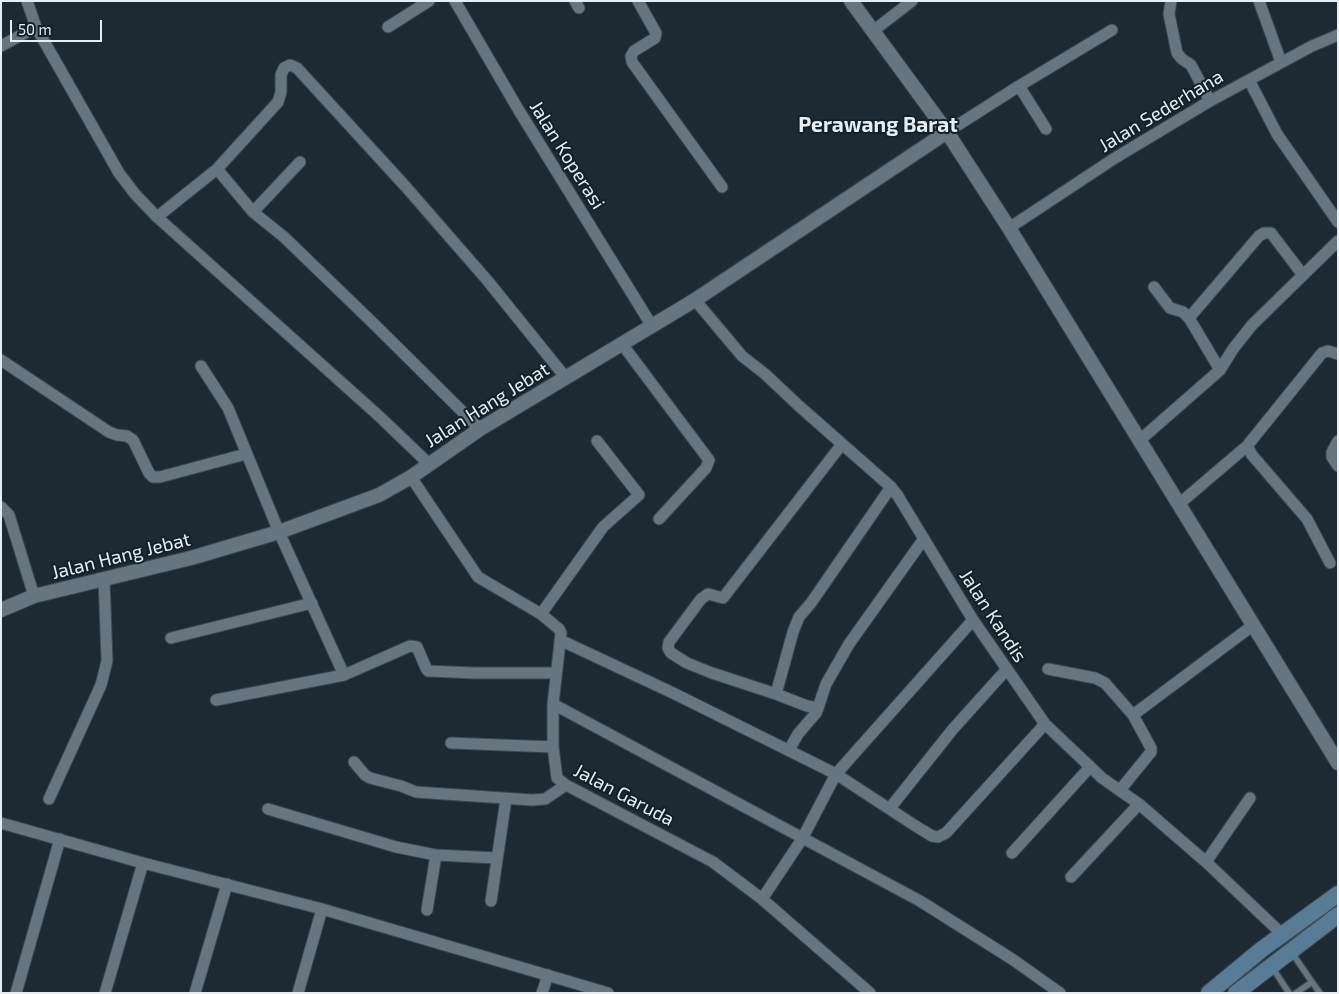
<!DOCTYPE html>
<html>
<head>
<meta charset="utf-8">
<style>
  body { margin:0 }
  #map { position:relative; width:1339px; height:994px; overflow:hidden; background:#1d2a33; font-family:"Exo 2",sans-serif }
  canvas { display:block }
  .frame { position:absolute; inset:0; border:2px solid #e6eef4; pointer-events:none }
  .scale { position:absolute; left:10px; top:20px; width:92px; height:22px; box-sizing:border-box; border:2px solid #e6eef4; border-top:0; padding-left:6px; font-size:15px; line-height:18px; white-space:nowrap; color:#e6eef4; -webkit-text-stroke:4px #142029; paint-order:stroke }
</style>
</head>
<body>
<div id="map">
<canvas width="1339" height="994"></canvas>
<div class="frame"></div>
<div class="scale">50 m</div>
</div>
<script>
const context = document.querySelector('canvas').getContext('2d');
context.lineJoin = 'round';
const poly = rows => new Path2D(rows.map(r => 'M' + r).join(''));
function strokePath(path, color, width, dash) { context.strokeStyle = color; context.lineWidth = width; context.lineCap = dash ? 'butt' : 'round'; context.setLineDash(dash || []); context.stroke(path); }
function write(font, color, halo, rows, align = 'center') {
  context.font = font + ' "Exo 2",sans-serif'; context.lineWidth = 4; context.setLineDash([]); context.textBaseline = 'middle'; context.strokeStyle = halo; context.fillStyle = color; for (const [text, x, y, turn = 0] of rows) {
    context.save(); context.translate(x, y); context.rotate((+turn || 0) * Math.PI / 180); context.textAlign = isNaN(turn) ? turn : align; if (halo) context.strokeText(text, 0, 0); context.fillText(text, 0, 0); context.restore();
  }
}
const service = poly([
  [1292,953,1312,982],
  [1272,967,1289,993],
  [1296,993,1312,982,1320,993]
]);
const minor = poly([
  [27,1,36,27,119,173,135,194,157,217,380,417,429,464],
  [455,1,518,109,652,326],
  [575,1,579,8],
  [638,1,656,33,655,38,634,51,631,56,632,62,722,187],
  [1171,1,1169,14,1177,53,1182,59,1191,65,1210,101],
  [1259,1,1281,62],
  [388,27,429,1],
  [873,31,912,1],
  [1,46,36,27],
  [1249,80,1277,134,1338,222],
  [1019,86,1046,129],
  [947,132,1019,86,1112,30],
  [253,212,300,162],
  [157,217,217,169],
  [1009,228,1115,158,1210,101,1312,46,1338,35],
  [1154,287,1170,308,1183,312,1189,318,1220,370],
  [695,300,742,356,765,374,799,406,891,487,898,496,973,620,1045,724,1102,778,1139,804,1206,862,1282,934],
  [1189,318,1259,236,1264,233,1271,233,1303,275],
  [622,344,709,460,706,468,659,519],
  [1,360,109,432,117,435,127,436,133,440,149,473,153,477,160,477,246,454],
  [201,366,228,408,279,532,344,675,216,700],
  [480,429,374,324,284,237,253,212,217,169,278,102,281,92,281,75,284,68,290,65,297,68,406,187,487,280,566,378],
  [1140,440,1220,370,1233,349,1252,325,1338,241],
  [1338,441,1332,452,1332,457,1338,466],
  [842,444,723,598,708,594,701,599,669,642,668,648,671,653,687,663,712,673,776,694,807,706,818,708,826,684,849,644,923,540],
  [411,477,478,577,541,614,559,629,561,633,553,704,553,747,557,778,566,785,713,862,762,899,870,993],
  [1179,504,1247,446],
  [1,507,9,515,34,596],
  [1330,563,1307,519,1252,455,1247,446,1322,353,1328,351,1338,354],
  [541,614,603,527,639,495,597,441],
  [171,638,312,603],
  [560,640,673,693,836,774,914,825,932,836,938,837,946,833,1045,724],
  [1048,669,1095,678,1105,683,1133,715],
  [344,675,410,646,417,647,426,668,428,671,475,673,556,673],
  [776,694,793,632,799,617,811,603,891,487],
  [553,704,920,901,1012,959,1060,993],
  [451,743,553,747],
  [789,750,798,734,816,713,818,708],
  [354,762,365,775,370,778,401,786,416,792,532,800,545,799,566,785],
  [1120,790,1151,752,1151,748,1133,715,1252,626],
  [49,799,101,685,107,661,104,579],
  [890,808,953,729,1007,669],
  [268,809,396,847,436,855,497,858],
  [1,823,143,863,322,909,608,993],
  [1012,853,1090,767],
  [1206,862,1250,798],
  [1071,877,1139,804],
  [762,899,802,839,836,774,973,620],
  [491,901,506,799],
  [427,910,436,855],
  [16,993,60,839],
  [105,993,143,863],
  [195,993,227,884],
  [298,993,322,909],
  [542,993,548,975]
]);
const tertiary = poly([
  [851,1,947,132,1009,228,1338,763],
  [1,610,34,596,191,558,279,532,379,495,411,477,480,429,695,300,947,132]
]);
const secondary = poly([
  [1209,993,1261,950,1338,894],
  [1236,993,1338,915]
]);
strokePath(service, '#3d474f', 8);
strokePath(minor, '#3d474f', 13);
strokePath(tertiary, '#3d474f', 16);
strokePath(secondary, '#3d474f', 18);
strokePath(service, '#677580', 5.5);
strokePath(minor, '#677580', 11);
strokePath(tertiary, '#677580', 14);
strokePath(secondary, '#587c95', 16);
write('19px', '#e6eef4', '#142029', [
  ["Jalan Sederhana",1161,111,-31],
  ["Jalan Koperasi",567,155,58],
  ["Jalan Hang Jebat",487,405,-32],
  ["Jalan Hang Jebat",121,556,-14],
  ["Jalan Kandis",993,616,57],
  ["Jalan Garuda",624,795,28]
]);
write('bold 21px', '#e6eef4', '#142029', [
  ["Perawang Barat",878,125]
]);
</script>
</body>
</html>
